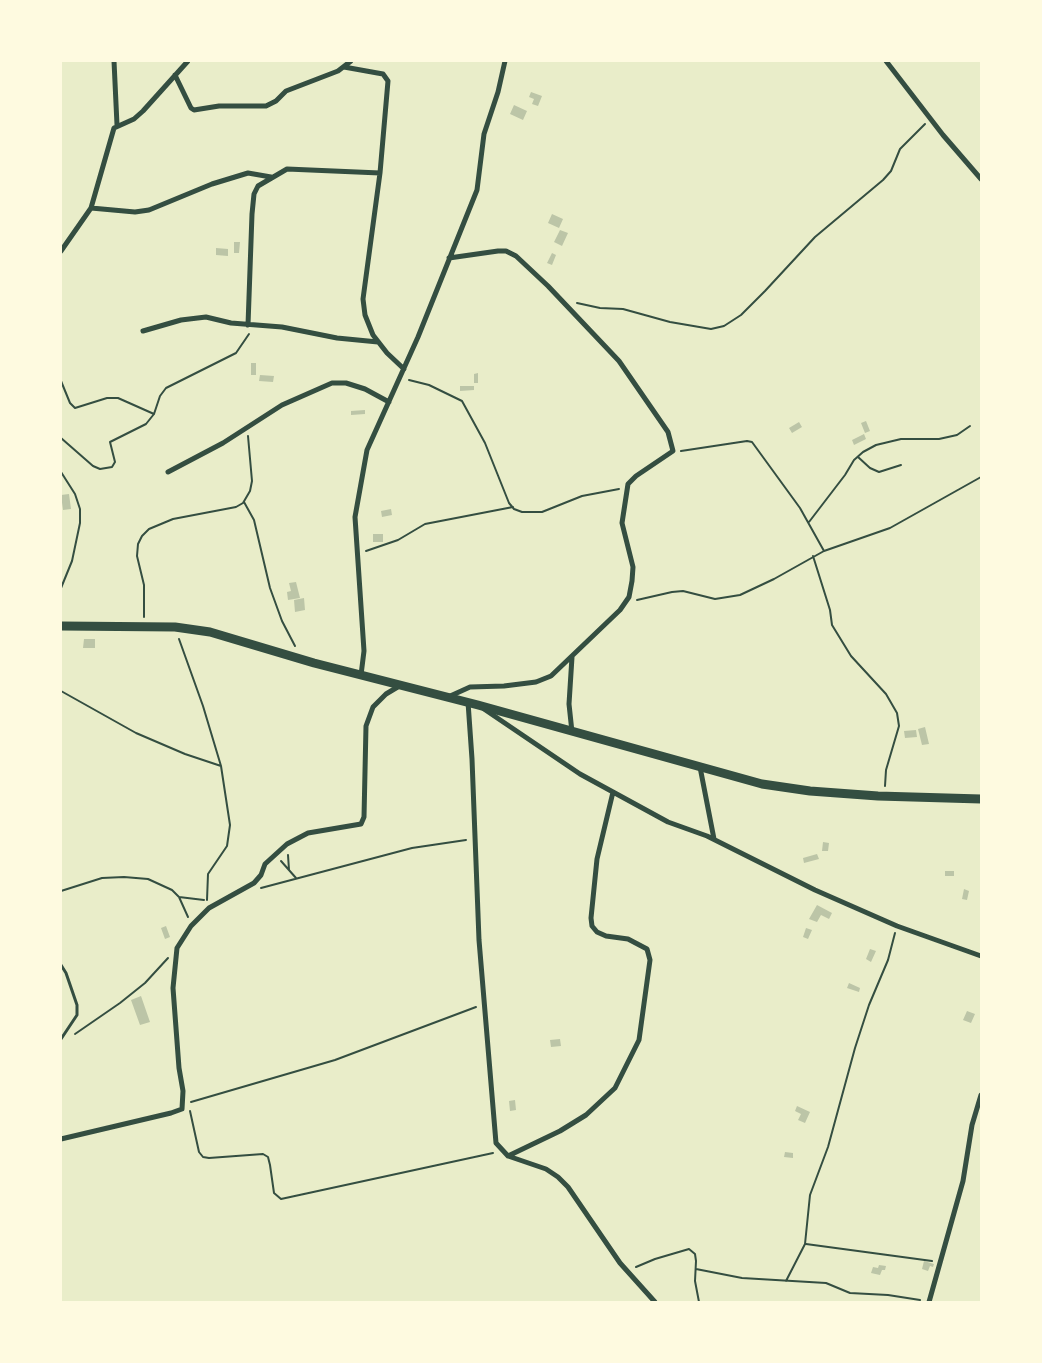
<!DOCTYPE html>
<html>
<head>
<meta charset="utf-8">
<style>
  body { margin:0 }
  #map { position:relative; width:1042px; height:1363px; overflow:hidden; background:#e9edc9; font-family:"Libre Baskerville",serif }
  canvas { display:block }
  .frame { position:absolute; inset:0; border:62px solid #fefae0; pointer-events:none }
</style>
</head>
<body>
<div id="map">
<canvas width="1042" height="1363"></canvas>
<div class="frame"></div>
</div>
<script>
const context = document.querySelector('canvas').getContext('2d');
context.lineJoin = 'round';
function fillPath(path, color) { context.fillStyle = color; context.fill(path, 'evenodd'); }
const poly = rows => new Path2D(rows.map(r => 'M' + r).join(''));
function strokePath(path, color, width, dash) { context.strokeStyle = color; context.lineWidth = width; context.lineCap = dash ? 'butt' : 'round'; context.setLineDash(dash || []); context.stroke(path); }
fillPath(poly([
  [531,92,542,96,538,106,532,104,534,99,529,97],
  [514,105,527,111,523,120,510,114],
  [552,214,563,219,559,228,548,223],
  [560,230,568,233,562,246,554,242],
  [234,242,240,242,239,253,234,253],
  [216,248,228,249,228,256,216,255],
  [552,253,556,255,552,265,547,263],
  [251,363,256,363,256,375,251,375],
  [478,373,478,383,474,383,474,374],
  [260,375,274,376,273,382,259,381],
  [460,386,474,386,474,390,460,391],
  [365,410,365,414,351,415,351,411],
  [866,421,870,431,865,433,861,423],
  [799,422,802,427,792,433,789,428],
  [864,434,866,439,854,445,852,440],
  [69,494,71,509,63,510,61,495],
  [391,509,392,515,382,517,381,511],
  [373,534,383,534,383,542,373,542],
  [296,582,300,598,288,600,287,592,291,591,289,583],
  [304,598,305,610,295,612,294,600],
  [84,639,95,639,95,648,83,648],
  [925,727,929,744,922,745,918,729],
  [916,730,917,737,905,738,904,731],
  [823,842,829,843,828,851,822,851],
  [817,854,819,859,804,863,803,858],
  [945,871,954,871,954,876,945,876],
  [964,889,969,891,967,900,962,899],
  [817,905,832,913,829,919,821,915,817,922,809,919],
  [166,926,170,937,165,939,161,928],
  [806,928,812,930,808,939,803,937],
  [870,949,876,951,871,962,866,959],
  [849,983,860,988,859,992,847,988],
  [141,996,150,1022,140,1025,131,1000],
  [967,1011,975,1014,971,1023,963,1020],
  [560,1039,561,1046,551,1047,550,1040],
  [515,1100,516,1110,510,1111,509,1101],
  [797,1106,810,1112,805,1123,798,1120,801,1114,795,1111],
  [785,1152,793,1153,793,1158,784,1157],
  [924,1261,934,1264,933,1267,930,1266,928,1271,922,1269],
  [879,1265,886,1266,885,1270,882,1270,880,1275,871,1273,873,1267,878,1268]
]), '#bcc5a7');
strokePath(poly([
  [577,303,600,308,623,309,670,322,711,329,724,326,741,315,765,291,815,237,883,180,891,171,900,149,925,124],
  [61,360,61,363],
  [409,380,429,385,462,401,485,443,509,503,514,509,522,512,542,512,582,496,619,489],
  [61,381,70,403,75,408,107,398,118,398,154,414],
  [61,438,93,466,100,469,112,467,115,462,110,442,146,424,154,414,160,396,166,388,236,353,249,334],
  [681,451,747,441,752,442,800,508,824,551],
  [858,457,870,468,879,472,901,465],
  [61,472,75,494,80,509,80,523,72,561,61,588],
  [244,502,254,520,270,588,282,621,295,646],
  [809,522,845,475,854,460,863,452,876,445,901,439,939,439,957,435,970,426],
  [366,551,398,540,425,524,513,507],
  [813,556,830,610,832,625,851,656,886,694,897,713,899,726,886,770,885,786],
  [637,600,672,592,683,591,715,599,740,595,774,579,824,551,890,528,981,477],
  [144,617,144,585,137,556,138,544,142,536,149,529,173,519,236,507,243,503,250,491,252,481,248,436],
  [179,639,203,706,221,766,230,825,227,846,208,874,207,900],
  [61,691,136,733,185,754,221,766],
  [288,855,289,870],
  [281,861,296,878],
  [261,888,412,848,466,840],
  [61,891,102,878,124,877,148,879,172,890,179,897,188,917],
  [179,897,204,900],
  [75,1034,120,1003,145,983,168,958],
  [191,1102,335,1060,476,1007],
  [190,1111,199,1152,203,1157,209,1158,263,1154,268,1157,270,1165,274,1193,281,1199,493,1153],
  [806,1244,932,1261],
  [636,1267,655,1259,689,1249,695,1254,696,1261,695,1281,699,1302],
  [696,1269,742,1278,826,1283,850,1293,888,1295,920,1300],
  [786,1281,805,1244,810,1195,828,1147,855,1048,869,1005,888,960,895,933]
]), '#344e41', 2);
strokePath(poly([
  [61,965,66,973,77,1005,77,1015,61,1039]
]), '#344e41', 3);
strokePath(poly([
  [114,61,117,125],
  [886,61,943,135,981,179],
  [344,67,383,74,388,81,380,173,363,299,365,315,373,335,387,353,404,369],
  [175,75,191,108,194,110,219,106,266,106,276,101,286,91,338,71,351,61],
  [91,208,135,212,149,210,212,184,248,173,271,177],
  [61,251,91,208,114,128,134,119,143,111,188,61],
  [248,325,252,214,254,194,258,186,287,169,380,173],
  [143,331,181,320,206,317,231,323,282,327,337,338,378,342],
  [168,472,223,443,282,405,332,383,346,383,365,389,389,402],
  [572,657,569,704,572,732],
  [361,675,364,651,355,517,367,450,418,337,477,190,484,134,498,92,505,61],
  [448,697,470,687,504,686,536,682,551,676,620,610,629,597,632,581,633,567,622,523,628,484,636,476,673,451,668,432,619,361,548,286,516,256,506,251,498,251,449,258],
  [468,702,472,759,479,940,496,1143,508,1156,546,1169,558,1177,568,1187,620,1263,655,1302],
  [484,709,580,774,668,822,707,836,815,890,897,926,981,956],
  [700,767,714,839],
  [61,1139,171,1113,182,1109,183,1091,179,1068,173,988,177,948,191,926,209,908,254,883,261,875,265,864,287,844,308,833,361,824,364,817,366,726,373,707,386,694,401,685],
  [508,1156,560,1131,586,1115,615,1088,639,1040,650,960,647,949,628,939,606,936,597,932,592,926,591,918,597,859,613,792],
  [929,1302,963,1181,972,1125,981,1095]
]), '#344e41', 5);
strokePath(poly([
  [61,626,175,627,210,632,314,663,478,705,762,784,810,791,878,796,981,799]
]), '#344e41', 9);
</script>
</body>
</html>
